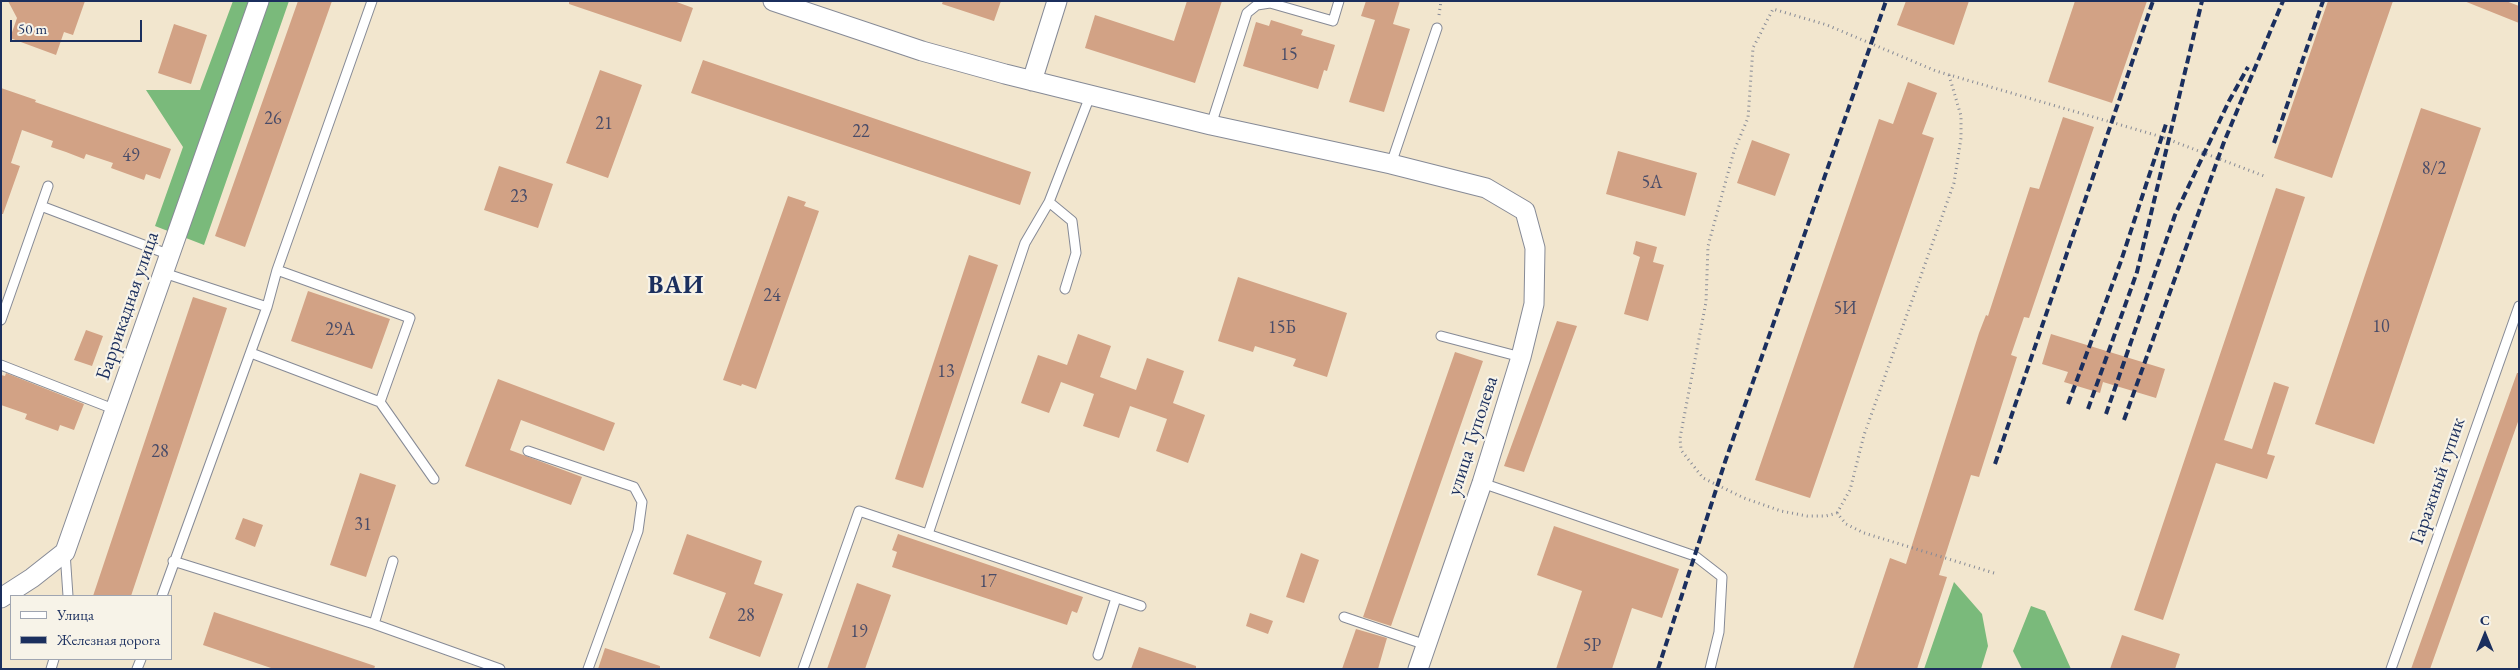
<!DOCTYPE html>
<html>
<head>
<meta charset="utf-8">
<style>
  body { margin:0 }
  #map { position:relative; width:2520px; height:670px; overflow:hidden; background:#f2e6ce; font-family:"EB Garamond",serif }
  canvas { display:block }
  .frame { position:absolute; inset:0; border:2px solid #1b2f5e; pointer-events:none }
  .legend { position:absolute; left:10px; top:595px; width:162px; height:65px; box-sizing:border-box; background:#f7f3e8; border:1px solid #9fa5b1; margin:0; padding:6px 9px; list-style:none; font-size:15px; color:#1b2f5e }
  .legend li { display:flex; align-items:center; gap:10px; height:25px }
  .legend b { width:25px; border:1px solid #9fa5b1 }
  .north { position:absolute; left:2460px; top:610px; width:50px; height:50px; -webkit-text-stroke:4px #f7f3e8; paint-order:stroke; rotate:0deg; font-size:14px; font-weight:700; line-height:20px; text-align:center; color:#1b2f5e }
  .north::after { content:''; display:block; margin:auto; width:18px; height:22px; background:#1b2f5e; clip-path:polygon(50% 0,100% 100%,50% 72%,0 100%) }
  .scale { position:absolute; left:10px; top:20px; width:132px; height:22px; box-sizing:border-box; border:2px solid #1b2f5e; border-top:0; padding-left:6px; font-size:15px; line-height:18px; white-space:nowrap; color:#1b2f5e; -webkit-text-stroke:4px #f7f3e8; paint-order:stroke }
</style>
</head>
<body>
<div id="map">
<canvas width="2520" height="670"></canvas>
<div class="frame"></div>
<ul class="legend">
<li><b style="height:6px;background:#fff"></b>Улица</li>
<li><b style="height:6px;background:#1b2f5e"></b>Железная дорога</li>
</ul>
<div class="north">С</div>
<div class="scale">50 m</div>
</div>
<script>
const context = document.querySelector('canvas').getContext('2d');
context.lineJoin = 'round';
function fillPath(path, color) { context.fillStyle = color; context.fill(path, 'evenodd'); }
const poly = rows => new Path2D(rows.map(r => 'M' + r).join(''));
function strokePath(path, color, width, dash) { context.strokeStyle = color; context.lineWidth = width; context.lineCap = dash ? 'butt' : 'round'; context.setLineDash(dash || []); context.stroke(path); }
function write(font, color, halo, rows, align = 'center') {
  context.font = font + ' "EB Garamond",serif'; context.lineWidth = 4.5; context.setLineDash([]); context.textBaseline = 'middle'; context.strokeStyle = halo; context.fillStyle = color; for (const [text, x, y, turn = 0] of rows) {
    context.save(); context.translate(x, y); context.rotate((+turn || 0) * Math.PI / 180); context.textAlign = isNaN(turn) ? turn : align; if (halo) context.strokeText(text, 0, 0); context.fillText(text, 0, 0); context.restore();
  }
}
fillPath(poly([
  [233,1,289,1,204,245,155,226,183,147,146,90,200,90],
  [1954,582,1982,614,1988,646,1981,669,1924,669],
  [2031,606,2045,611,2071,669,2022,669,2013,651]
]), '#7aba7b');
fillPath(poly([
  [8,1,85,1,73,35,64,32,56,55,10,38,17,18],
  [298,1,332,1,245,247,215,236],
  [569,1,674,1,693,8,681,42,569,4],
  [943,1,1001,1,994,21,942,4],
  [1187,1,1222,1,1195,83,1085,48,1095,15,1174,41],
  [1366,1,1400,1,1393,24,1410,29,1384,112,1349,102,1375,20,1361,16],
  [1906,1,1969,1,1954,45,1897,25],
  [2075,1,2147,1,2112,103,2048,82],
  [2328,1,2393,1,2332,178,2274,158],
  [2464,1,2506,1,2519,6,2519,23],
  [1271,20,1303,30,1301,35,1335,45,1327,71,1324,70,1318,89,1243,66,1256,22,1269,26],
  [174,24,207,35,191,84,158,73],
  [703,60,1031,172,1020,205,691,93],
  [600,70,642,85,608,178,566,163],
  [1908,82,1937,93,1922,134,1934,138,1810,498,1755,480,1879,119,1893,124],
  [1,88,36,100,35,102,171,149,160,179,146,174,144,180,111,168,113,163,86,154,84,159,66,152,51,147,53,141,22,130,11,163,20,166,3,214,1,214],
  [2421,108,2481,128,2374,444,2315,424],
  [2063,117,2094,127,2029,318,2024,317,2011,355,2017,357,1979,477,1971,475,1939,575,1947,577,1917,669,1853,669,1890,558,1906,564,1979,333,1986,315,1988,316,2030,187,2039,189],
  [1752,140,1790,154,1775,196,1737,183],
  [1618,151,1697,173,1685,216,1606,194],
  [499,166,553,184,538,228,484,210],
  [2276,188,2305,197,2224,440,2252,449,2274,382,2289,387,2267,454,2275,456,2267,479,2216,463,2163,620,2134,610],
  [788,196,806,202,804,206,819,211,756,389,742,384,741,386,723,380],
  [1636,241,1657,247,1653,262,1664,265,1648,321,1624,314,1640,257,1633,254],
  [969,255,998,265,923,488,895,479],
  [1238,277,1347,313,1327,377,1293,366,1296,359,1255,346,1253,352,1218,341],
  [308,291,390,319,372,369,291,341],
  [193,297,227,308,131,596,93,596],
  [1557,321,1577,326,1524,472,1504,466],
  [86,330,103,336,92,366,74,360],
  [1078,334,1111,346,1100,377,1136,390,1147,358,1184,371,1173,403,1205,415,1188,463,1156,451,1167,419,1130,406,1119,438,1083,426,1094,394,1061,382,1049,413,1021,403,1038,355,1067,365],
  [2051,334,2165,369,2156,398,2103,382,2100,393,2064,382,2068,372,2042,364],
  [1455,352,1483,361,1391,626,1363,617],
  [6,373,84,404,74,430,60,425,58,431,25,419,27,414,1,405,1,375,5,376],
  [2517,373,2519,373,2519,419,2430,669,2411,669],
  [498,379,615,423,604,451,521,420,510,450,582,477,571,505,465,466],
  [360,473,396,485,366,577,330,565],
  [243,518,263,525,255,547,235,539],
  [1554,526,1679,569,1662,618,1632,608,1612,669,1556,669,1582,591,1537,575],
  [687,534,762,561,754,584,783,594,760,657,709,638,726,593,673,574],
  [898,534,1083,597,1077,613,1072,611,1067,625,892,567,897,552,892,550],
  [1301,553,1319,560,1304,603,1286,597],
  [857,583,891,595,865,669,827,669],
  [214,612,375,666,374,669,274,669,203,645],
  [1250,613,1273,621,1268,634,1246,626],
  [1356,629,1387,638,1378,669,1342,669],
  [2122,635,2180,654,2175,669,2110,669],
  [1139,647,1196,666,1196,669,1131,669],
  [605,648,660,666,660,669,598,669]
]), '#d2a285');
const service = poly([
  [1211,125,1247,13,1257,5,1270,3,1333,21,1339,1],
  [1391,164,1437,28],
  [1049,202,1072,221,1076,253,1065,289],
  [41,206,170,255],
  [164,273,267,307],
  [1,320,48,186],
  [1441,336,1521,357],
  [251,353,380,402,410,318,277,270],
  [1,365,116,410],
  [380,402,434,479],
  [528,451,634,487,642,502,638,531,588,669],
  [1482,483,1695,556,1722,577,1719,632,1710,669],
  [928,534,1025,243,1049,202,1090,96],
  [65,552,68,596],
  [173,561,374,624,500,669],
  [162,596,267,307,277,270,372,1],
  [1344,617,1426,645],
  [374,624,393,561],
  [1098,655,1116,598],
  [51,669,54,659],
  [137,669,141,659],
  [803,669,859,511,1141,606],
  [2391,669,2519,306]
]);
const minor = poly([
  [773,1,922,51,1005,74,1211,125,1391,164,1486,188,1525,211,1535,248,1534,304,1521,357,1482,483,1418,669],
  [1032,81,1057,1],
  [1,598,32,578,65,552,259,1]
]);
strokePath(service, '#868a96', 11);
strokePath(minor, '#868a96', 21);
strokePath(poly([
  [1439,15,1441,1],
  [1837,513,1850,490,1864,435,1954,183,1961,138,1961,116,1949,75],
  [1994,573,1864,533,1846,524,1837,513,1826,516,1807,516,1781,511,1744,498,1703,478,1681,450,1680,438,1706,302,1708,246,1734,151,1748,118,1753,48,1773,9,1827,25,1936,71,2162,137,2264,176]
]), '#868a96', 3, [1, 4]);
strokePath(service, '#fff', 9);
strokePath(minor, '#fff', 19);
strokePath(poly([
  [2274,143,2323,1],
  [2068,404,2121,261,2167,121],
  [2088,409,2137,272,2202,1],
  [2106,414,2175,215,2229,101,2248,67],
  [2124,420,2224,142,2283,1],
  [1995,464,2153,1],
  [1658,669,1725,462,1886,1]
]), '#1b2f5e', 4, [8, 4]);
write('18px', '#494c68', null, [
  ["15",1289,55],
  ["26",273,119],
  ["21",604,124],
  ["22",861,132],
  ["49",131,156],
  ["8/2",2434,169],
  ["5А",1652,183],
  ["23",519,197],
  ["24",772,296],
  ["5И",1845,309],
  ["10",2381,327],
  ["15Б",1282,328],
  ["29А",340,330],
  ["13",946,372],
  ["28",160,452],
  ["31",363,525],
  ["17",988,582],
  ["28",746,616],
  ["19",859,632],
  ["5Р",1592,646]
]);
write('20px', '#1b2f5e', '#f7f3e8', [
  ["Баррикадная улица",128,306,-71],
  ["улица Туполева",1473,436,-72],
  ["Гаражный тупик",2438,481,-71]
]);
context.letterSpacing = '1px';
write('bold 25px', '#1b2f5e', '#f7f3e8', [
  ["ВАИ",676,286]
]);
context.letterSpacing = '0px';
</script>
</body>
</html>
